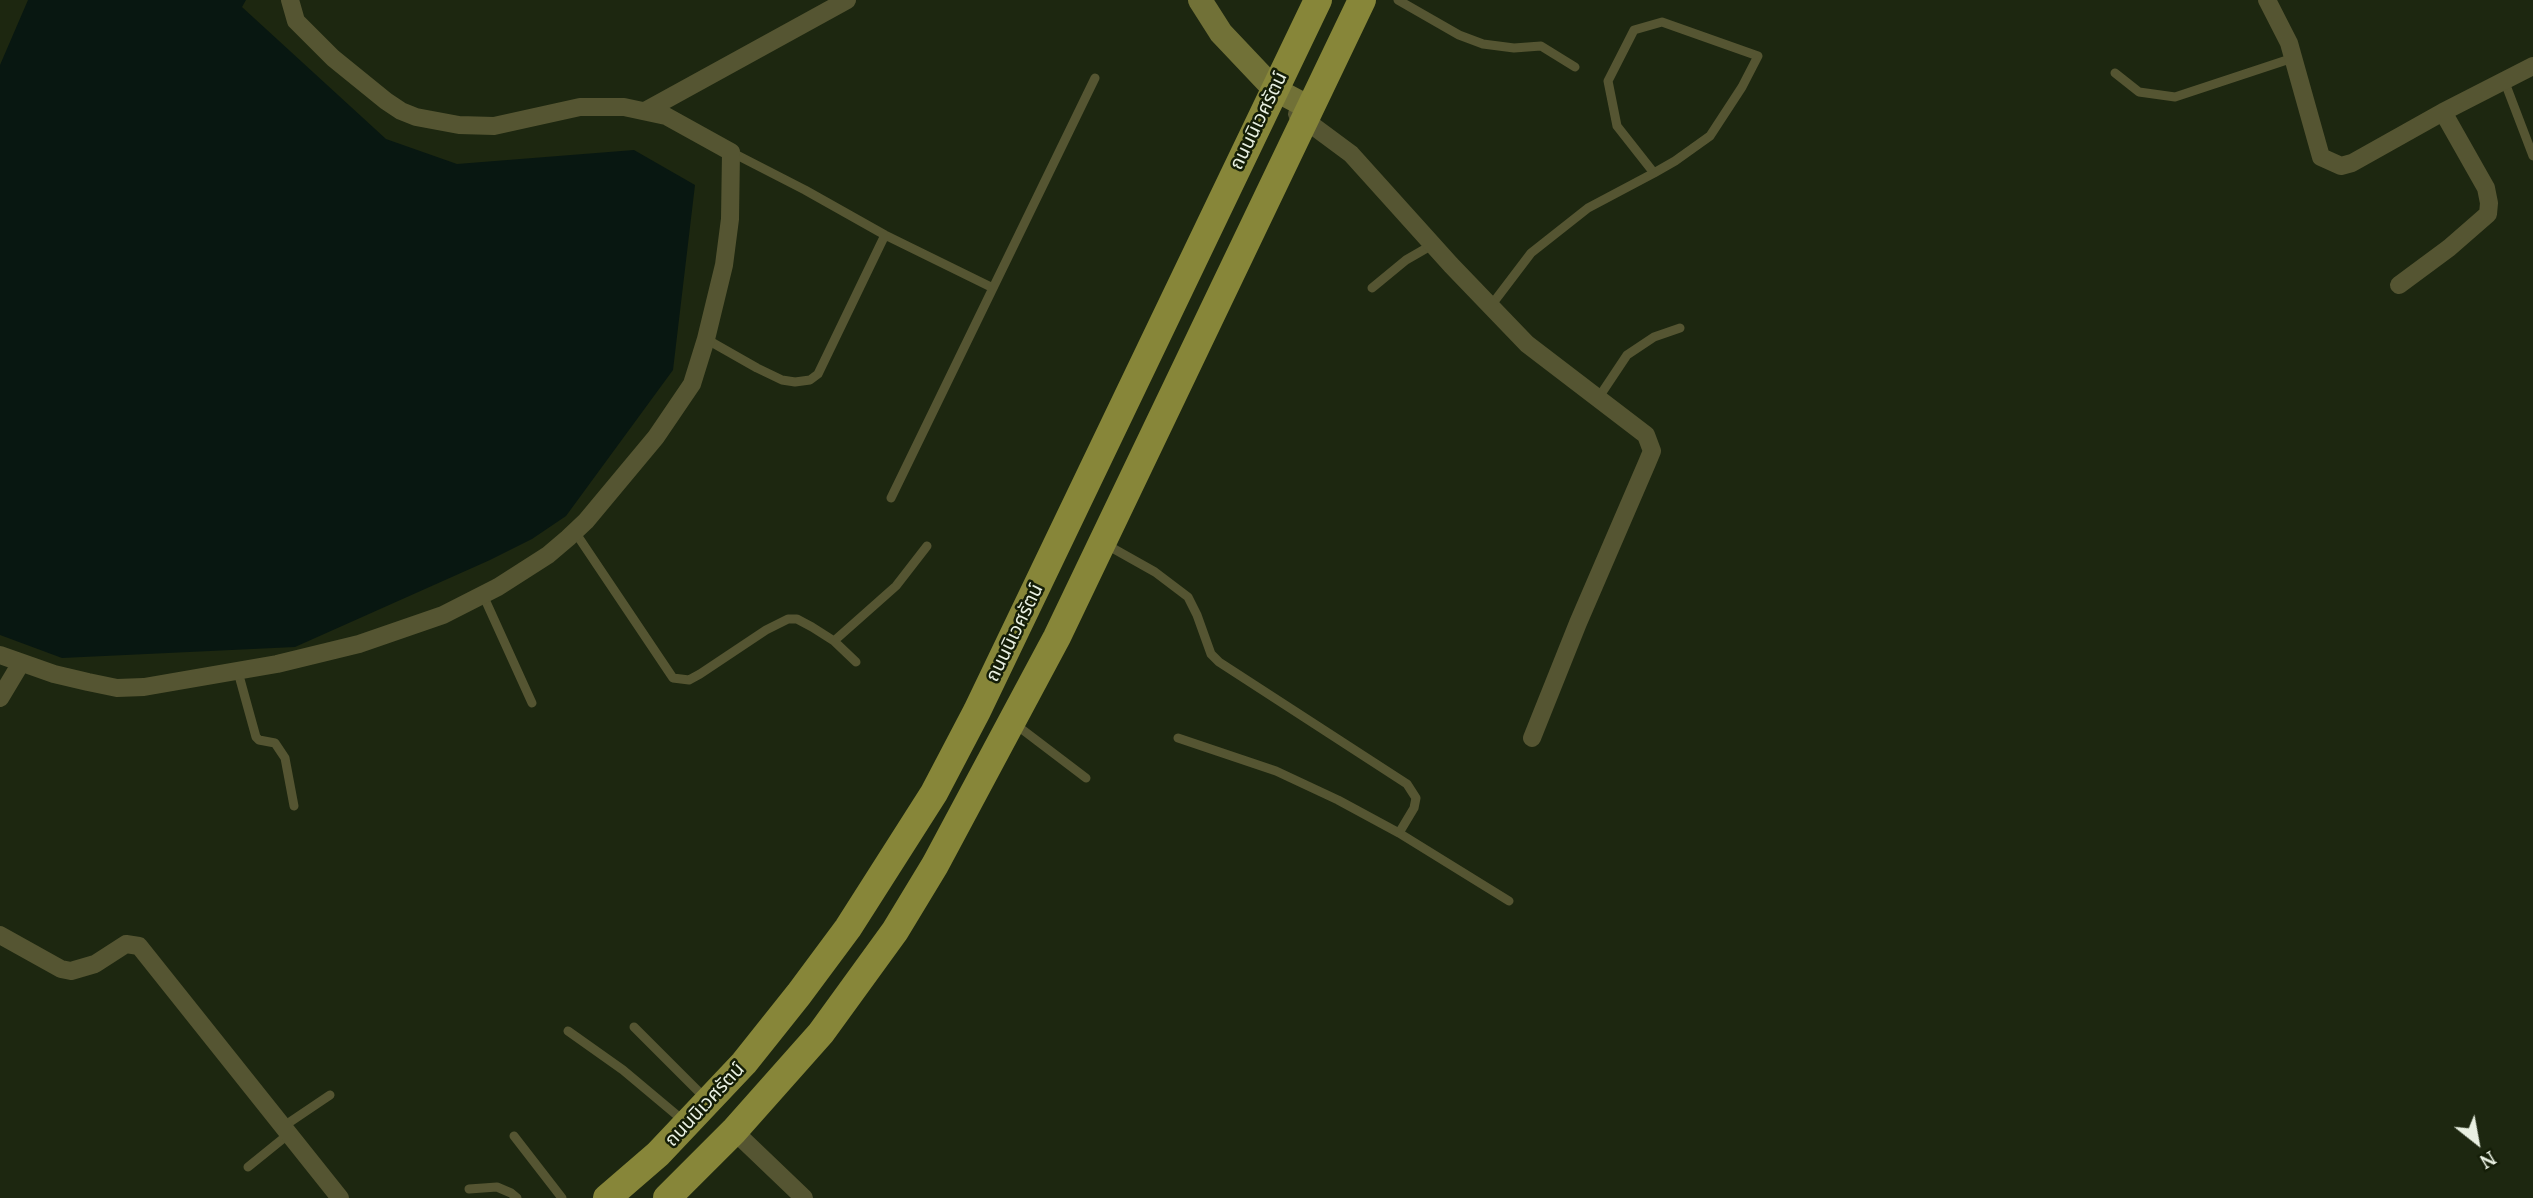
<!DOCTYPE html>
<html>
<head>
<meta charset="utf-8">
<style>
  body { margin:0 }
  #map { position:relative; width:2533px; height:1198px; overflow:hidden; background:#1d2710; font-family:"PT Serif",serif }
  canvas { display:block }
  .north { position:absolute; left:2442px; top:1107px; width:70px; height:70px; -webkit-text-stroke:5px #141d07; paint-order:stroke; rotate:149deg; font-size:19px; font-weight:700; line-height:28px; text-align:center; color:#e9f0e2 }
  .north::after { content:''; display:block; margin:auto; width:24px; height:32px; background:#e9f0e2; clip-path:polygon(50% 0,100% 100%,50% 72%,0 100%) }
</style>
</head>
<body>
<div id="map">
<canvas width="2533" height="1198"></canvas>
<div class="north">N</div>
</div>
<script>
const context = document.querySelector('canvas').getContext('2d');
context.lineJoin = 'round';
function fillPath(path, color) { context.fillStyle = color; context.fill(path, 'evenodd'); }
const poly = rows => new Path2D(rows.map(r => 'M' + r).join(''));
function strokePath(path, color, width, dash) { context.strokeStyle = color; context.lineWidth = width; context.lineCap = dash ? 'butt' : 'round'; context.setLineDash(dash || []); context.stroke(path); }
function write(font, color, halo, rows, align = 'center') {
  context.font = font + ' "PT Serif","Noto Sans Thai",serif'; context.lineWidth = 5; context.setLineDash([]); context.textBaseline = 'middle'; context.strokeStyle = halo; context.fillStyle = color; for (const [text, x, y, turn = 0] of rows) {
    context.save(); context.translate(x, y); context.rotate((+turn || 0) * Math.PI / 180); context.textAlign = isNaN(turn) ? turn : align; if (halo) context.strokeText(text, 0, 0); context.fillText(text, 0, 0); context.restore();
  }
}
fillPath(poly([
  [28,0,246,0,242,7,386,139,457,164,634,150,695,185,673,370,566,516,532,539,490,560,295,647,62,658,0,635,0,65]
]), '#081711');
strokePath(poly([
  [1398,0,1459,35,1483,44,1514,48,1541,46,1575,67],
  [2115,73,2139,92,2175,97,2293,58],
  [2504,80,2533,156],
  [731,152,805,190,885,235,993,288],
  [1372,288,1406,260,1432,245],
  [1490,307,1531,253,1588,208,1654,173,1675,161,1710,136,1742,87,1758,56,1662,22,1634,30,1608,81,1617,126,1654,173],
  [706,339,757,368,782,380,795,382,810,380,818,374,885,235],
  [1599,397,1627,355,1654,337,1680,328],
  [891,498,1095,78],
  [575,532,673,678,689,680,700,674,766,630,788,619,797,619,812,627,834,641,856,662],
  [1107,545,1155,572,1188,597,1197,615,1211,654,1219,662,1407,784,1416,798,1414,808,1399,833],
  [483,595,532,703],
  [834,641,896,586,927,546],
  [238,672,256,737,259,740,275,743,285,758,294,806],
  [1015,724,1086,778],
  [1178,738,1276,771,1338,800,1399,833,1509,901],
  [634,1027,705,1098],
  [568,1031,623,1070,685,1122],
  [284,1126,330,1095],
  [514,1136,562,1198],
  [248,1167,290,1133],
  [469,1189,497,1187,511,1193,517,1198]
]), '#555532', 9);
strokePath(poly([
  [2267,0,2289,43,2321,157,2341,166,2352,163,2443,112,2533,66],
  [647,110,847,0],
  [1297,114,1351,154,1451,265,1527,344,1646,435,1652,451,1647,463,1578,623,1532,738],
  [2399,285,2449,248,2488,214,2489,203,2486,188,2443,112],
  [0,655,54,674,88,682,117,688,144,687,277,664,359,644,443,615,498,587,548,555,568,538,586,521,656,437,692,384,706,339,724,265,730,219,731,152,666,116,624,107,580,107,494,126,459,125,416,117,401,111,386,101,333,58,296,21,290,0],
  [0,698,21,663],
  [0,935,61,969,71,971,95,964,126,944,139,946,340,1198],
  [734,1131,804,1198]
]), '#555532', 18);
strokePath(poly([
  [1200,0,1221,33,1274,89,1310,108]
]), '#717137', 24);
strokePath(poly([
  [607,1198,658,1154,744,1063,799,994,848,928,934,793,977,711,1318,0],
  [667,1198,734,1131,821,1033,895,931,935,865,1057,637,1362,0]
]), '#878639', 28);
write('19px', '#e9f0e2', '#141d07', [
  ["ถนนนิเวศรัตน์",1259,121,-64],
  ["ถนนนิเวศรัตน์",1015,633,-64],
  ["ถนนนิเวศรัตน์",705,1105,-47]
]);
</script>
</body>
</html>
